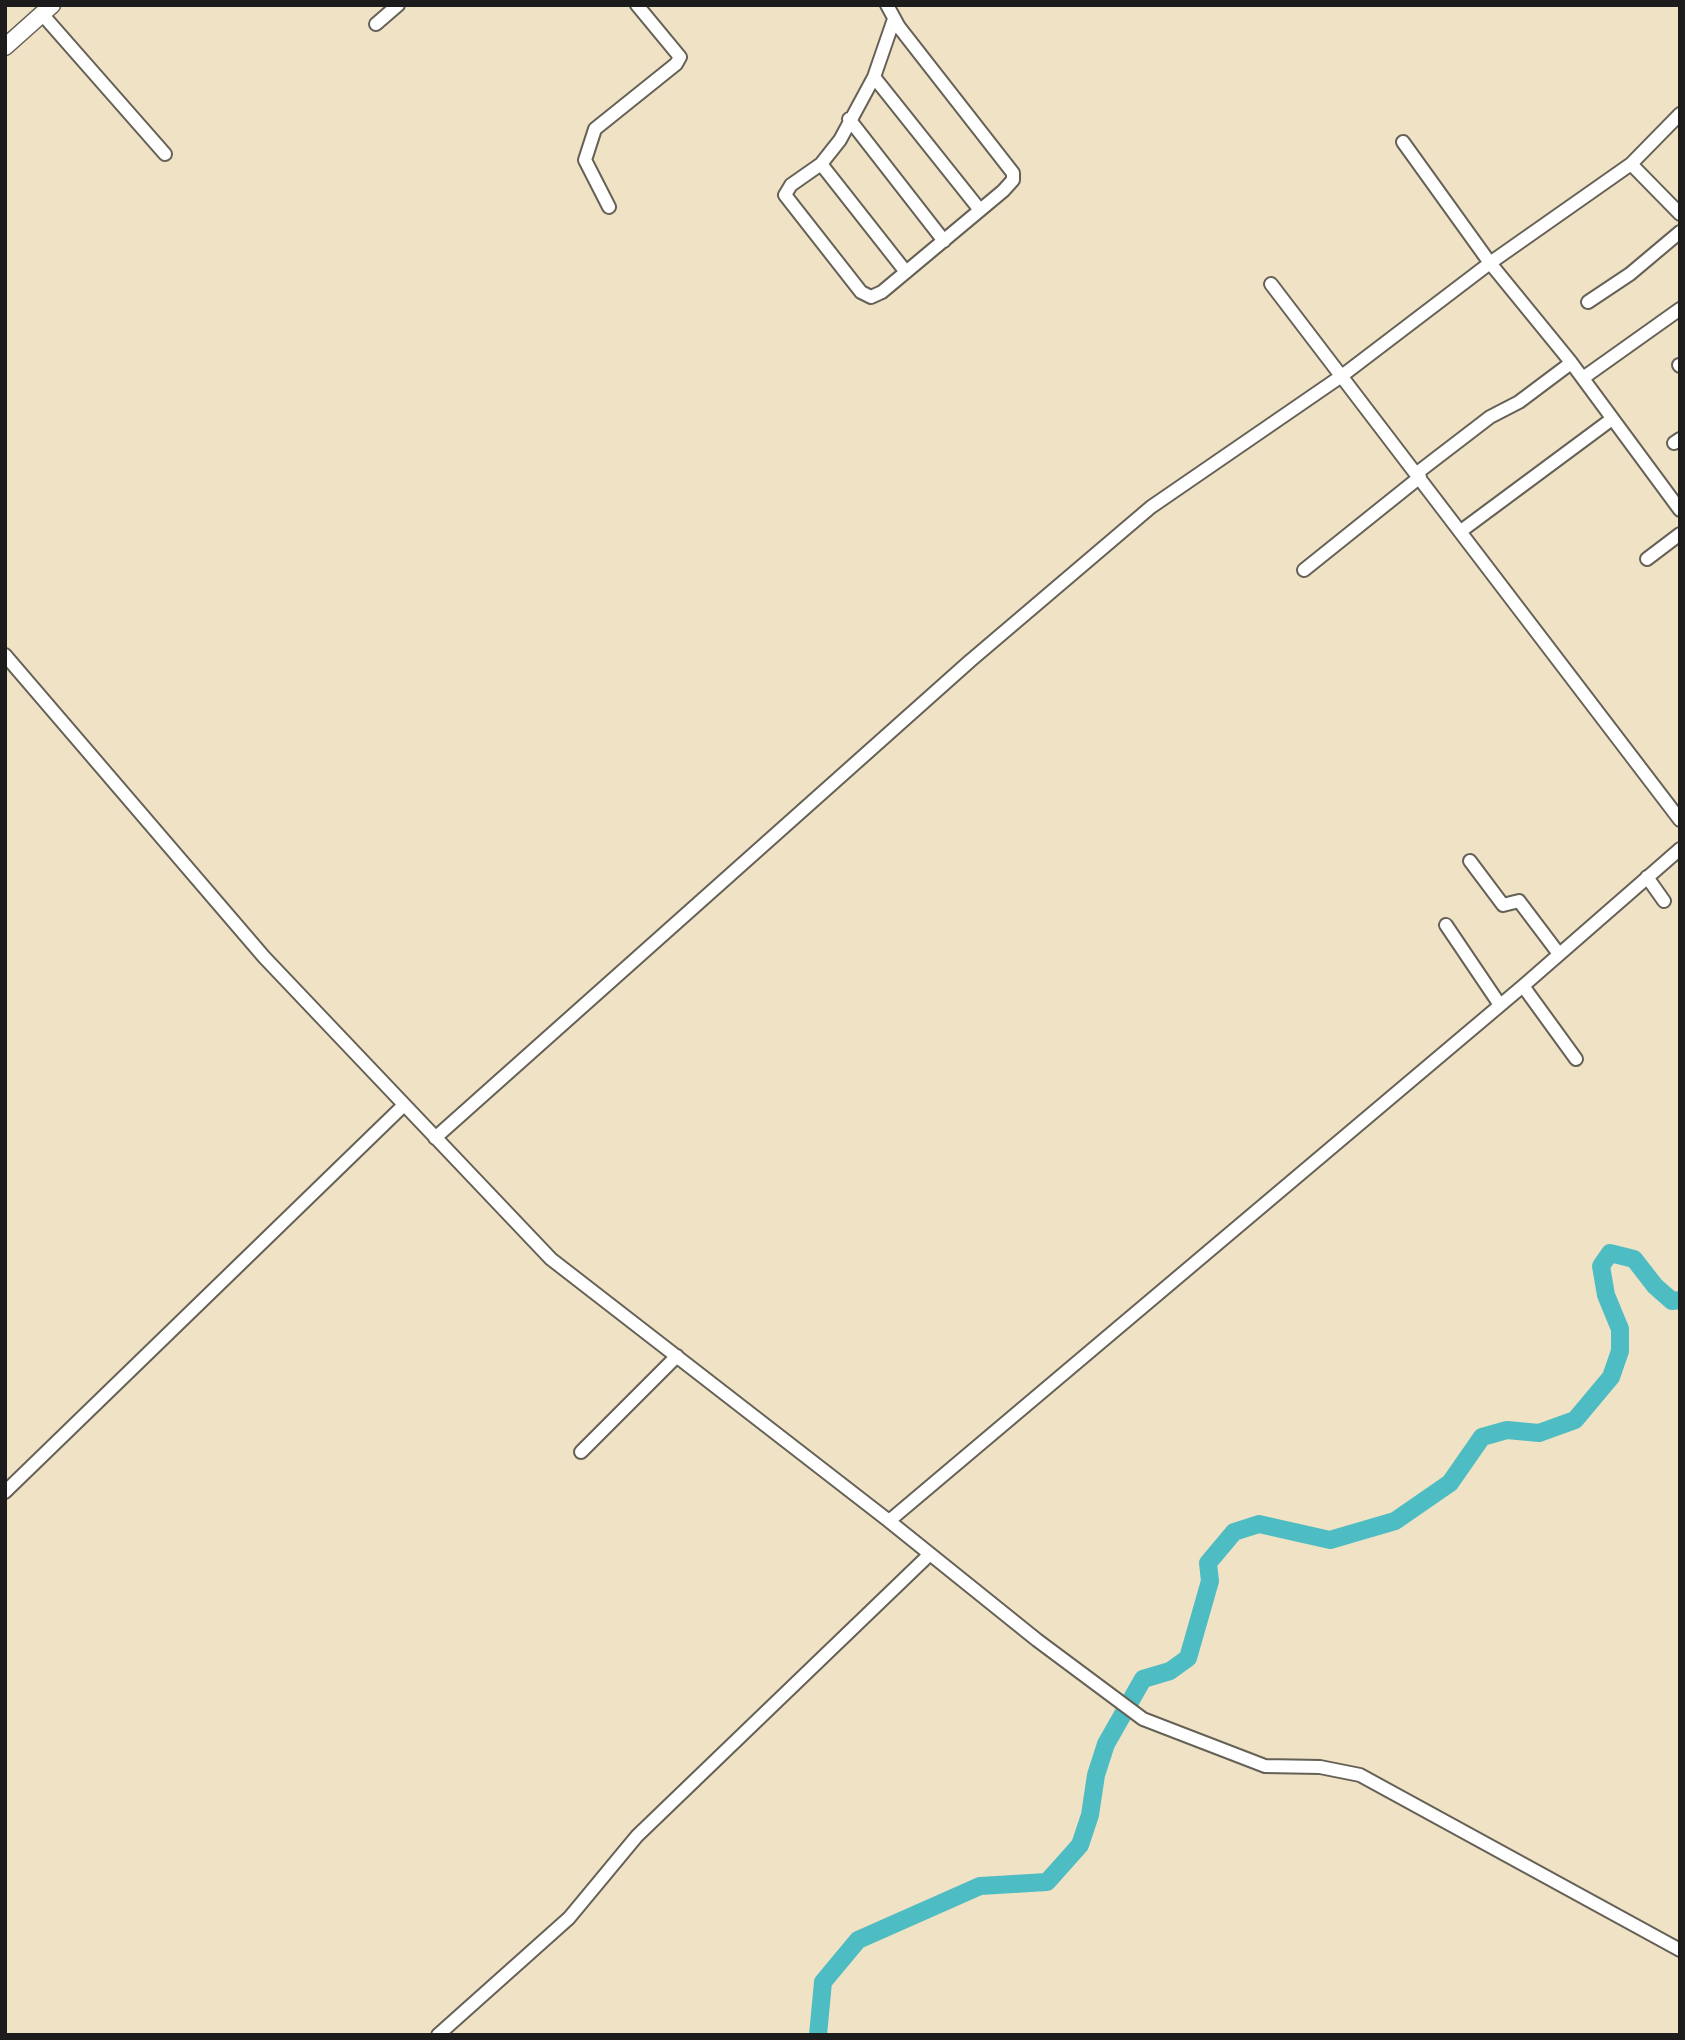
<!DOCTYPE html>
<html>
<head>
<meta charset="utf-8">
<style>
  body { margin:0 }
  #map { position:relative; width:1685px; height:2040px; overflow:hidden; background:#efe2c5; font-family:Sriracha,sans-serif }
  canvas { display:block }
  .frame { position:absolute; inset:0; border:7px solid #1c1c1c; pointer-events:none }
</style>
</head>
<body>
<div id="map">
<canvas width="1685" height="2040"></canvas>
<div class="frame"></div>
</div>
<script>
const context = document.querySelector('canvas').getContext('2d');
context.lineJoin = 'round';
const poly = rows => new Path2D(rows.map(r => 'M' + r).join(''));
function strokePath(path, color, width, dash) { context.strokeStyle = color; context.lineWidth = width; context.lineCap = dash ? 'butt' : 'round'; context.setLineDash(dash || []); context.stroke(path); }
strokePath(poly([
  [818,2035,823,1982,858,1940,980,1886,1047,1882,1080,1845,1090,1815,1096,1775,1106,1744,1143,1679,1170,1671,1188,1658,1210,1581,1208,1563,1234,1532,1259,1524,1330,1540,1395,1521,1450,1483,1482,1437,1507,1430,1539,1433,1575,1420,1611,1377,1620,1351,1620,1329,1606,1295,1601,1266,1610,1253,1634,1259,1655,1286,1672,1301,1680,1300]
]), '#4ebdc3', 18);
const minor = poly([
  [887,5,899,27,1013,173,1013,180,1003,191,882,292,871,297,861,292,785,195,791,185,821,164,840,140,874,77,894,19],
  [42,14,165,154],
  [376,24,398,5],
  [874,77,980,210],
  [849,119,944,241],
  [1403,142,1490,263,1570,361,1680,510],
  [821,164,906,272],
  [1631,164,1680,214],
  [609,207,585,160,595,129,676,64,680,57,637,5],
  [1271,284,1680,820],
  [1588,302,1630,274,1680,232],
  [1679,365,1680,366],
  [1583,378,1680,309],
  [1674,443,1680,439],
  [1417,473,1490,417,1519,402,1571,363],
  [1461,531,1612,419],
  [1647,559,1680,534],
  [1304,570,1420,477],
  [5,655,264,957,551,1259,889,1521,1523,986,1680,849],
  [1470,861,1503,905,1519,901,1559,954],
  [1647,877,1664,901],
  [1446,925,1500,1005],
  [1523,986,1576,1059],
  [435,1138,970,661,1151,507,1343,375,1490,263,1631,164,1680,114],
  [581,1452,677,1356],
  [5,1492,404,1105],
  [889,1521,1037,1640,1143,1719,1265,1766,1320,1767,1360,1775,1680,1950],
  [438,2035,569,1918,637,1836,929,1555]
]);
const tertiary = poly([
  [5,47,52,5]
]);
strokePath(minor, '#666157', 16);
strokePath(tertiary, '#666157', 19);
strokePath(minor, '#fff', 12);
strokePath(tertiary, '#fff', 16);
</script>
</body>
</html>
